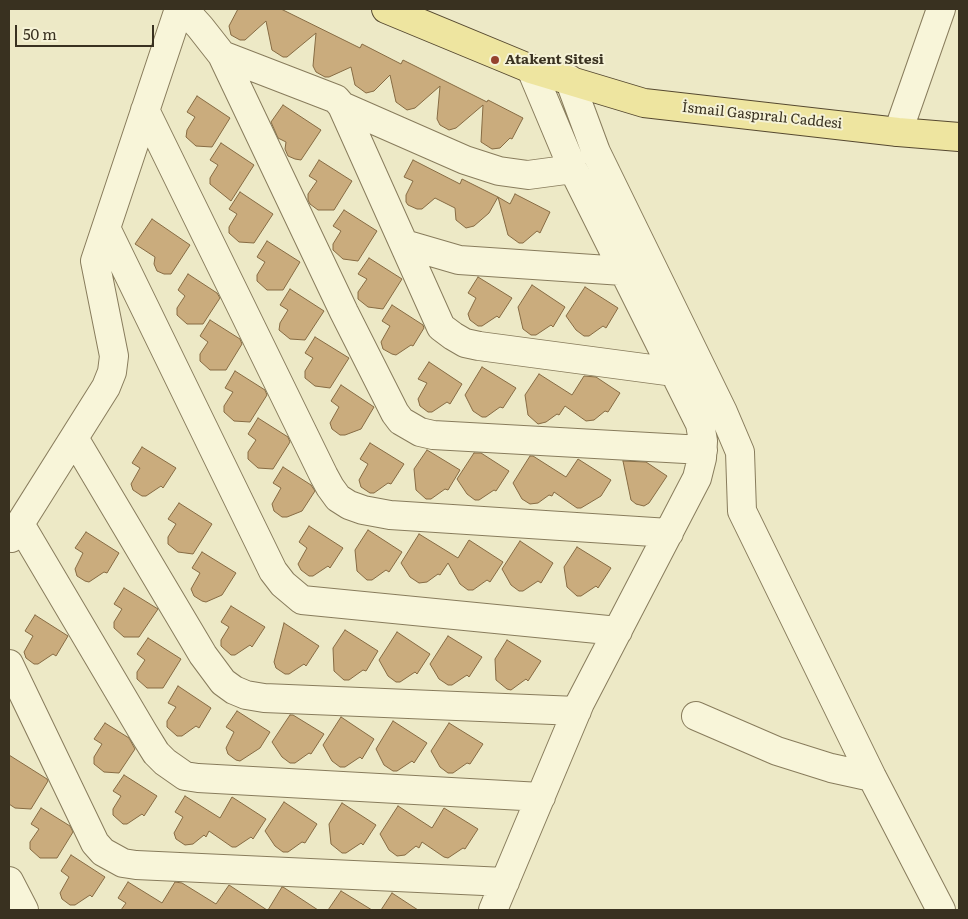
<!DOCTYPE html>
<html>
<head>
<meta charset="utf-8">
<style>
  body { margin:0 }
  #map { position:relative; width:968px; height:919px; overflow:hidden; background:#ede9c6; font-family:Literata,serif }
  canvas { display:block }
  .frame { position:absolute; inset:0; border:10px solid #393120; pointer-events:none }
  .scale { position:absolute; left:15px; top:25px; width:139px; height:22px; box-sizing:border-box; border:2px solid #393120; border-top:0; padding-left:6px; font-size:15px; line-height:18px; white-space:nowrap; color:#393120; -webkit-text-stroke:4px #f5f2d6; paint-order:stroke }
</style>
</head>
<body>
<div id="map">
<canvas width="968" height="919"></canvas>
<div class="frame"></div>
<div class="scale">50 m</div>
</div>
<script>
const context = document.querySelector('canvas').getContext('2d');
context.lineJoin = 'round';
function fillPath(path, color) { context.fillStyle = color; context.fill(path, 'evenodd'); }
const poly = rows => new Path2D(rows.map(r => 'M' + r).join(''));
function strokePath(path, color, width, dash) { context.strokeStyle = color; context.lineWidth = width; context.lineCap = dash ? 'butt' : 'round'; context.setLineDash(dash || []); context.stroke(path); }
function write(font, color, halo, rows, align = 'center') {
  context.font = font + ' Literata,serif'; context.lineWidth = 4; context.setLineDash([]); context.textBaseline = 'middle'; context.strokeStyle = halo; context.fillStyle = color; for (const [text, x, y, turn = 0] of rows) {
    context.save(); context.translate(x, y); context.rotate((+turn || 0) * Math.PI / 180); context.textAlign = isNaN(turn) ? turn : align; if (halo) context.strokeText(text, 0, 0); context.fillText(text, 0, 0); context.restore();
  }
}
const building = poly([
  [238,9,281,9,360,48,362,44,401,64,403,60,487,102,488,100,523,118,512,139,510,138,500,148,492,149,481,142,483,105,456,128,449,130,440,125,437,119,440,86,415,108,407,110,396,102,390,75,374,91,366,93,355,85,351,67,329,77,325,77,316,72,313,66,316,33,287,57,283,57,272,50,266,21,245,40,240,40,231,35,229,26,238,9],
  [197,96,230,118,212,147,196,146,186,137,187,130,195,117,187,112,197,96],
  [283,105,321,130,301,160,295,159,288,156,285,149,286,142,278,138,271,122,283,105],
  [221,143,254,165,231,201,210,184,210,178,218,165,210,160,221,143],
  [319,160,352,181,334,210,318,210,310,204,308,200,308,194,317,181,309,176,319,160],
  [413,160,460,184,462,179,498,197,489,213,474,226,466,228,456,220,455,208,435,198,422,209,417,209,408,205,406,202,406,195,413,181,404,177,413,160],
  [240,192,273,214,254,243,239,242,229,233,229,227,237,214,229,209,240,192],
  [515,194,550,212,540,233,537,231,523,243,519,243,508,235,498,197,510,204,515,194],
  [344,210,377,231,358,261,343,259,333,250,333,244,341,231,333,226,344,210],
  [152,219,190,245,171,274,164,274,157,271,154,264,155,257,135,244,152,219],
  [267,241,300,262,283,290,267,290,257,281,257,275,265,262,257,257,267,241],
  [369,258,402,279,383,309,368,307,358,299,358,292,367,279,358,274,369,258],
  [188,274,217,293,220,298,203,324,187,324,177,315,177,308,185,296,178,290,188,274],
  [478,277,512,298,499,318,497,316,482,326,478,326,470,320,468,314,476,298,468,293,478,277],
  [532,285,565,307,553,327,551,325,536,335,531,335,523,329,518,307,532,285],
  [585,287,618,308,606,328,603,326,589,336,584,336,576,330,566,316,585,287],
  [290,289,324,311,305,340,290,339,279,330,280,323,288,310,280,305,290,289],
  [392,305,423,325,424,328,413,346,411,345,396,355,392,354,383,349,381,342,390,326,382,321,392,305],
  [210,320,240,339,242,344,226,370,210,370,200,361,200,354,208,342,200,336,210,320],
  [315,337,349,358,330,388,315,386,305,378,305,371,313,358,305,353,315,337],
  [429,362,462,384,450,404,447,402,432,412,428,412,420,406,418,399,427,383,418,379,429,362],
  [482,367,516,388,503,408,500,407,486,417,482,417,473,411,465,395,482,367],
  [235,371,265,390,267,395,250,422,234,421,224,412,224,406,233,392,225,388,235,371],
  [539,374,572,395,584,376,596,377,620,393,608,412,605,411,594,420,586,421,565,406,559,415,557,414,546,422,538,424,528,415,525,395,539,374],
  [341,385,374,407,361,429,345,435,340,435,332,429,330,423,339,407,331,401,341,385],
  [258,418,288,437,290,442,273,469,258,468,248,459,248,452,256,440,248,434,258,418],
  [370,443,404,464,391,484,388,483,374,493,370,493,361,487,359,480,368,464,360,459,370,443],
  [142,447,176,468,163,488,161,486,146,496,142,496,133,490,131,484,140,468,132,463,142,447],
  [427,450,460,470,448,490,445,489,431,499,426,499,416,490,414,469,427,450],
  [474,453,481,453,509,471,496,491,494,490,479,500,475,500,467,494,457,479,474,453],
  [530,456,533,456,566,477,578,459,611,480,601,496,581,508,577,508,554,492,552,496,549,495,538,503,530,504,522,499,513,483,530,456],
  [623,461,646,462,667,476,649,503,644,506,636,504,631,500,623,461],
  [283,467,311,485,315,491,302,511,287,517,282,517,274,511,272,504,281,488,273,483,283,467],
  [179,503,212,524,193,554,178,552,168,544,168,537,176,524,168,519,179,503],
  [309,526,343,548,330,568,328,566,313,576,309,576,301,570,298,564,307,548,299,542,309,526],
  [368,530,402,552,389,572,386,570,372,580,367,580,357,571,355,550,368,530],
  [86,532,119,553,107,573,104,572,89,582,85,581,77,576,75,569,83,553,75,548,86,532],
  [419,534,458,558,469,540,503,562,490,582,487,580,473,590,468,590,460,584,448,563,440,575,438,574,427,582,419,583,410,577,401,563,419,534],
  [520,541,553,563,541,583,538,581,523,591,519,591,511,585,502,569,520,541],
  [577,547,611,568,598,588,596,586,581,596,577,596,567,587,564,567,577,547],
  [202,552,236,573,222,595,206,602,202,601,194,596,191,589,200,573,192,568,202,552],
  [124,588,158,609,139,637,124,637,114,628,114,622,122,609,114,604,124,588],
  [231,606,265,627,252,647,250,645,235,655,231,655,221,646,221,640,229,627,221,622,231,606],
  [35,615,68,636,56,656,53,654,38,664,34,664,26,658,24,652,33,636,25,631,35,615],
  [284,623,319,646,306,666,304,664,289,674,285,674,276,668,274,662,284,623],
  [345,630,378,651,366,671,363,670,349,680,344,680,334,671,333,648,345,630],
  [397,632,430,654,417,674,415,672,400,682,396,682,388,676,379,660,397,632],
  [448,636,482,657,469,677,467,675,452,685,448,685,439,679,430,664,448,636],
  [148,638,181,659,163,688,147,688,137,679,137,672,145,660,137,654,148,638],
  [507,640,541,661,528,681,526,679,511,690,507,689,496,680,495,659,507,640],
  [178,686,211,708,199,728,196,726,182,736,177,736,167,727,167,721,176,707,168,703,178,686],
  [237,711,270,732,260,748,240,761,236,760,228,754,226,748,234,732,226,727,237,711],
  [290,715,293,715,324,734,311,754,309,753,295,763,290,763,282,757,272,742,290,715],
  [341,717,374,739,362,759,360,757,345,767,340,767,332,761,323,745,341,717],
  [393,721,427,743,414,763,412,761,397,771,393,771,384,765,376,749,393,721],
  [105,723,129,738,135,749,119,773,104,772,94,764,94,757,102,744,94,739,105,723],
  [449,723,483,744,470,764,467,763,453,773,448,773,440,767,431,751,449,723],
  [9,755,47,779,48,781,31,809,15,808,9,804,9,755],
  [124,775,157,796,144,816,142,814,127,824,123,824,113,815,113,809,121,796,113,791,124,775],
  [185,796,220,818,232,797,266,819,253,839,251,837,236,847,232,847,209,831,206,837,204,835,193,844,185,845,176,839,174,833,183,817,175,812,185,796],
  [284,802,317,824,305,843,302,842,288,852,283,852,275,846,265,831,284,802],
  [342,803,376,825,363,845,361,843,346,853,342,853,331,844,329,824,342,803],
  [398,806,432,828,444,808,478,829,465,849,463,848,448,858,444,857,422,842,419,848,416,846,405,855,397,856,389,850,380,834,398,806],
  [41,808,70,826,73,832,57,858,40,858,30,849,30,842,39,829,31,824,41,808],
  [71,855,105,877,92,897,90,895,75,905,70,905,62,899,60,893,69,877,61,871,71,855],
  [128,882,162,903,175,882,182,883,216,904,229,885,267,910,121,910,126,903,118,898,128,882],
  [282,887,283,887,318,910,268,910,282,887],
  [341,891,372,910,328,910,341,891],
  [392,893,418,910,381,910,392,893]
]);
fillPath(building, '#caac7d');
strokePath(building, '#866b43', 1);
const minor = poly([
  [179,10,190,16,200,27,222,55,344,312,395,413,401,421,420,432,433,435,703,450],
  [222,55,336,99,342,106,441,327,453,336,465,343,479,346,674,372],
  [569,79,596,152,723,412,740,452,742,511,872,777,941,910],
  [342,106,465,160,499,171,528,175,573,169],
  [145,110,324,476,330,487,338,498,349,505,363,510,390,515,669,533],
  [898,132,941,9],
  [106,228,273,571,283,584,302,600,618,631],
  [404,244,459,260,623,271],
  [74,438,203,655,223,682,234,690,246,695,264,698,577,711],
  [20,524,143,732,156,753,165,762,185,776,198,778,541,797],
  [11,538,106,387,112,372,114,356,95,261,179,9],
  [9,664,95,843,103,852,123,863,136,865,505,882],
  [696,716,777,751,831,768,872,777],
  [9,881,24,910],
  [493,910,580,703,697,478,702,458,703,441,700,424,573,169,531,69]
]);
const major = poly([
  [386,9,531,69,644,103,898,132,959,137]
]);
strokePath(minor, '#887c5c', 30);
strokePath(major, '#564930', 30);
strokePath(minor, '#f8f5d9', 28);
strokePath(major, '#eee5a0', 28);
for (const [x, y, r, color] of [
  [495,60,5,"#95422e"]
]) { const dot = new Path2D(); dot.arc(x, y, r, 0, 2 * Math.PI); context.fillStyle = color; context.fill(dot); strokePath(dot, '#f5f2d6', 2); }
write('bold 14px', '#393120', '#f5f2d6', [
  ["Atakent Sitesi",505,60]
], 'left');
write('14px', '#393120', '#f5f2d6', [
  ["İsmail Gaspıralı Caddesi",762,116,6]
]);
</script>
</body>
</html>
